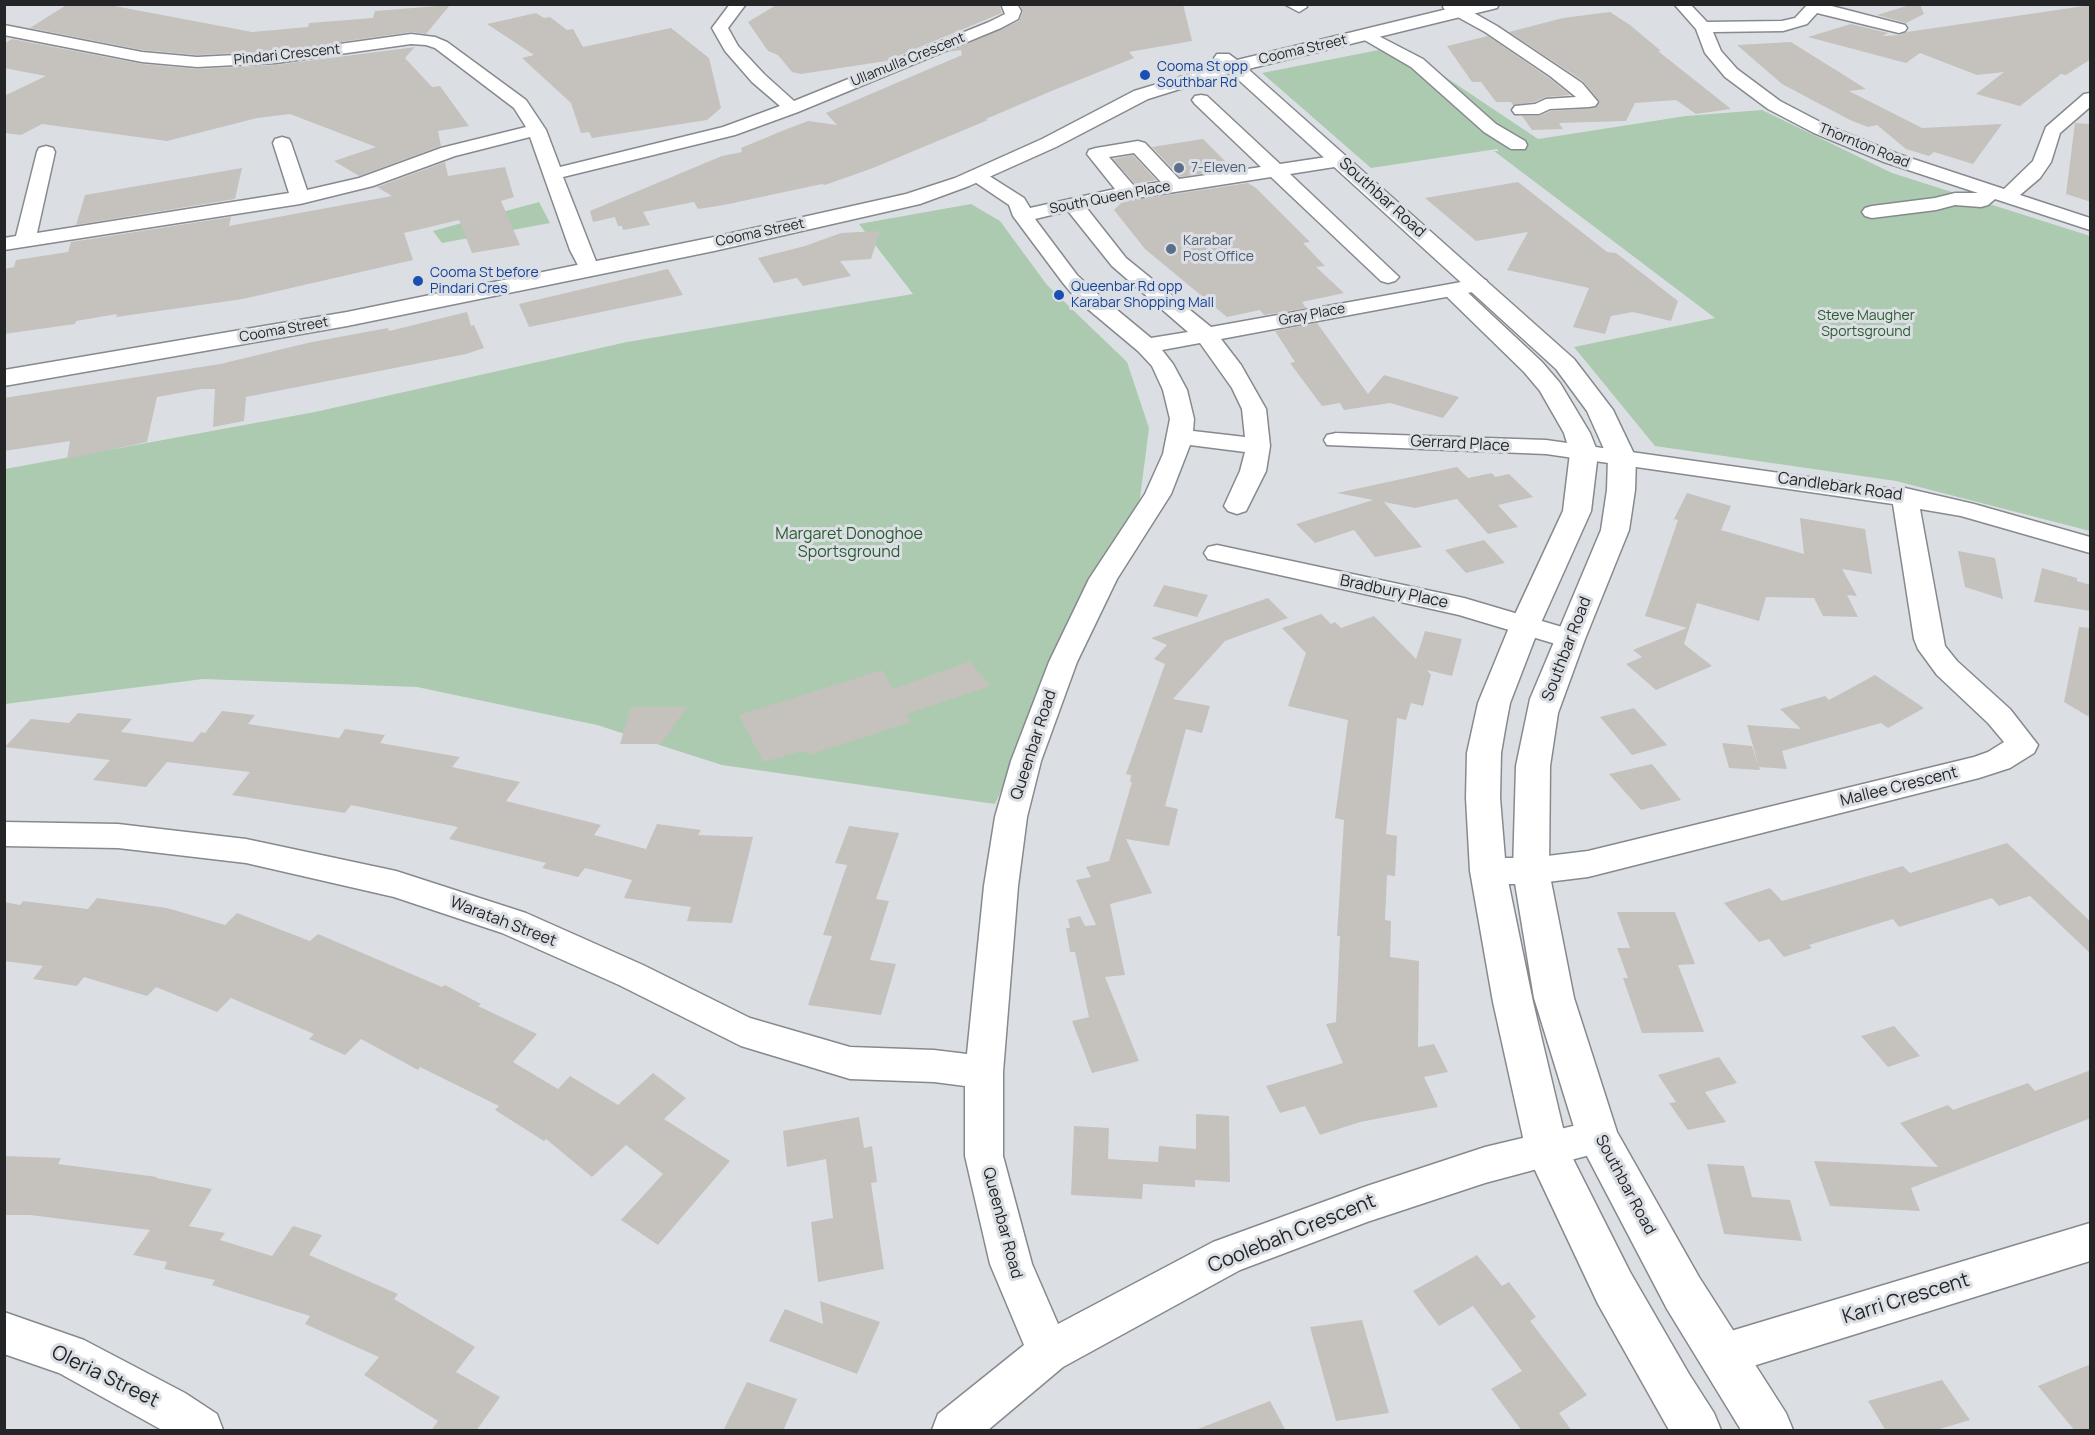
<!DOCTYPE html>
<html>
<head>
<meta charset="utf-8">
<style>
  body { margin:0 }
  #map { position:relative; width:2095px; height:1435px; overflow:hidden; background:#dbdfe4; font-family:Manrope,sans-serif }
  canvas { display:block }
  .frame { position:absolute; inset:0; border:6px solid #232526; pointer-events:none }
</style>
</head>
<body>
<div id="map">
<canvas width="2095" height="1435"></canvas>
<div class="frame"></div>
</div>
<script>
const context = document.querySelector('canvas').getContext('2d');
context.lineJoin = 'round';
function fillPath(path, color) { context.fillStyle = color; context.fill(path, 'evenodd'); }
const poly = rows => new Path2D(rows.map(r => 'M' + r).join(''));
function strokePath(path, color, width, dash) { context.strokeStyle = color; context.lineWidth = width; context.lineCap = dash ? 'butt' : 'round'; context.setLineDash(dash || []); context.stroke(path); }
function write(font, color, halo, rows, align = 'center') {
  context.font = font + ' Manrope,sans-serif'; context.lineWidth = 6; context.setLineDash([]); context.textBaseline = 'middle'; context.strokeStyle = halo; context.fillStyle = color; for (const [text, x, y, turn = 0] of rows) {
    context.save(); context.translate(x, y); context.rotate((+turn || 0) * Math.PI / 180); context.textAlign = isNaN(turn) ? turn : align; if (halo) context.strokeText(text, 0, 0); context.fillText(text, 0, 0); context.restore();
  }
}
fillPath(poly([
  [1399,46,1538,139,1686,116,1762,110,1892,173,2090,236,2090,531,1896,481,1655,446,1574,347,1715,318,1494,151,1499,151,1497,149,1371,168,1262,73],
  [539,202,550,223,442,243,433,231],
  [971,204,1000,221,1047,285,1127,362,1149,428,1136,529,1066,647,995,804,722,765,597,725,417,687,203,679,5,704,5,469,315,412,627,342,913,294,859,224]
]), '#accaaf');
fillPath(poly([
  [68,4,104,4,252,32,308,27,309,23,373,18,375,11,450,5,426,34,411,32,276,51,197,55,142,50,30,28],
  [778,4,999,4,1002,13,886,61,801,74,792,72,778,55,768,51,748,22],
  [1020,4,1183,4,1192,41,1129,52,1134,58,1049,92,986,119,988,120,873,168,825,185,822,184,724,205,698,209,694,202,643,212,650,225,623,230,622,226,618,226,615,217,593,222,590,211,722,156,742,152,741,148,782,131,808,121,837,125,826,113,962,55,961,50,949,52,1019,21,1023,12],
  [1913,4,1920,4,1924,14,1906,23,1877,15],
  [2091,5,2091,59,2066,75,2061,74,2020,106,1976,94,2004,72,1977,75,1920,53,1906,63,1808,37,1851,24,1888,33,1882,36,1900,35,1907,32],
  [1610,12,1630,25,1661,51,1658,51,1731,109,1696,114,1676,100,1635,103,1626,121,1559,123,1563,129,1532,130,1522,116,1539,116,1551,111,1595,108,1600,102,1583,81,1509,32,1563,18],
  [536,13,544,18,550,17,567,30,573,29,583,47,671,28,709,58,721,108,707,120,592,138,589,132,581,133,571,103,522,58,534,55,487,24],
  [1488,36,1549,78,1570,95,1546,97,1534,102,1513,105,1511,102,1496,102,1481,82,1472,82,1447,46],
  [12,39,142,64,197,69,276,65,415,47,405,58,432,87,440,86,469,126,438,131,441,146,359,176,334,161,376,147,290,114,257,118,167,141,42,124,21,135,4,133,4,96,46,76,4,68,4,44],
  [1791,42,1866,89,1849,91,1922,128,2002,124,1973,164,1934,152,1929,156,1906,149,1877,125,1868,127,1850,120,1782,84,1737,45],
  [2075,123,2091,124,2091,202,2066,194],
  [1203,139,1233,169,1180,177,1152,147],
  [1133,155,1156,180,1135,184,1113,159],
  [445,162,448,176,505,167,514,197,501,201,520,245,472,253,459,220,404,233,413,260,243,299,116,317,117,314,76,321,75,324,4,334,4,269,14,267,16,260,68,252,71,242,231,217,229,226,392,196,377,187],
  [242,168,235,199,76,225,85,195],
  [1518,182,1607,252,1616,253,1678,301,1671,321,1633,312,1611,316,1605,334,1573,327,1589,288,1507,270,1528,232,1476,241,1425,198],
  [1248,183,1256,188,1310,242,1303,243,1325,266,1316,267,1344,293,1302,302,1306,308,1264,315,1260,310,1227,317,1145,249,1114,210,1122,202],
  [880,231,871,259,840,261,851,276,803,286,797,278,774,283,758,258,805,246,841,233],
  [668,269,683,295,529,327,519,304],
  [467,312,471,326,474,325,484,348,466,354,246,397,244,421,213,427,215,389,202,389,157,397,147,442,67,459,70,441,4,451,4,398,220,364,312,342,388,328,389,331],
  [1317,323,1368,394,1384,375,1459,397,1443,418,1390,403,1344,410,1340,403,1322,406,1290,363,1295,362,1275,331],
  [1457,467,1468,478,1492,473,1495,477,1509,474,1533,497,1498,505,1518,527,1488,534,1457,499,1415,508,1384,502,1422,547,1375,557,1354,530,1315,543,1296,524,1373,500,1337,493],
  [1687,493,1731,506,1721,530,1804,554,1800,518,1865,529,1872,574,1842,569,1857,596,1847,595,1858,617,1823,616,1814,598,1766,597,1759,621,1697,603,1684,644,1712,666,1656,690,1626,664,1642,657,1633,650,1687,628,1645,616,1678,520,1674,519],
  [1484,540,1505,563,1466,573,1445,550],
  [1958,551,1995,558,2003,599,1965,587],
  [2042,568,2077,578,2077,581,2091,585,2091,611,2034,602],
  [1164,585,1208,595,1197,617,1153,606],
  [1268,598,1288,618,1225,641,1173,699,1210,706,1202,733,1186,729,1165,806,1178,809,1169,846,1126,839,1152,893,1110,904,1125,975,1105,977,1139,1061,1092,1073,1072,1021,1089,1017,1075,952,1070,952,1066,928,1070,928,1068,919,1080,916,1085,926,1096,925,1076,880,1091,877,1086,867,1109,861,1132,782,1130,782,1131,775,1126,774,1165,664,1154,659,1167,645,1151,638],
  [1321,614,1331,624,1335,622,1341,628,1374,616,1416,659,1425,631,1462,639,1452,676,1427,670,1431,675,1423,706,1411,703,1406,720,1397,718,1386,834,1397,836,1395,876,1387,875,1385,920,1391,921,1390,957,1419,961,1418,1047,1434,1044,1448,1072,1424,1077,1438,1107,1360,1122,1320,1135,1305,1106,1280,1113,1266,1086,1343,1063,1326,1024,1336,1022,1340,936,1337,936,1344,820,1335,818,1348,720,1288,706,1306,653,1282,628],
  [2079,627,2091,628,2091,718,2064,702],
  [970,661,990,686,907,714,911,722,809,755,803,751,763,762,739,715,882,670,893,689],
  [1875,675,1924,708,1888,728,1881,723,1782,751,1787,769,1759,767,1747,725,1801,729,1780,709,1825,696,1829,700],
  [631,707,687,707,661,744,620,744],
  [1634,708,1667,745,1632,755,1600,717],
  [222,711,255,715,248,724,339,738,345,729,385,735,380,743,460,757,452,767,520,782,506,801,601,825,594,835,646,849,657,824,701,830,698,835,753,837,732,923,687,921,691,907,624,898,632,880,585,868,578,877,542,868,546,863,449,839,458,827,351,805,345,813,232,795,250,772,167,762,146,787,93,780,110,760,5,747,31,719,69,723,78,713,132,719,121,732,193,742,201,732,205,733],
  [1722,743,1752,746,1760,770,1729,768],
  [1652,764,1681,800,1641,810,1609,774],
  [849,826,899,833,876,899,889,901,870,960,896,964,881,1015,808,1005,832,936,823,935,847,865,835,863],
  [2007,843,2091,922,2091,954,2030,896,1999,906,1992,898,1899,927,1893,919,1809,945,1812,948,1784,957,1769,939,1759,942,1724,903,1770,888,1782,901,1903,866,1910,873],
  [97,898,167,908,225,925,237,913,310,941,318,934,442,987,445,985,481,1004,478,1006,537,1034,513,1062,558,1089,570,1076,618,1105,653,1073,686,1098,664,1119,730,1161,658,1245,621,1220,663,1174,626,1145,592,1177,546,1139,544,1141,495,1110,499,1106,420,1067,418,1070,361,1039,345,1055,309,1039,314,1034,231,998,217,1012,156,987,147,996,84,977,77,986,33,979,43,966,4,961,4,902,20,905,23,901,88,909],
  [1617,912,1675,912,1695,964,1678,965,1704,1032,1642,1033,1623,978,1628,978,1617,948,1630,948],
  [1894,1026,1920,1056,1888,1067,1861,1036],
  [1719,1057,1737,1083,1705,1092,1726,1122,1688,1130,1669,1103,1676,1102,1658,1075],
  [2091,1070,2091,1118,1911,1188,1920,1211,1830,1206,1814,1161,1938,1167,1900,1123,1948,1105,1953,1110,2028,1083,2035,1091],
  [1196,1114,1229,1116,1230,1182,1195,1180,1195,1187,1143,1184,1142,1199,1071,1195,1074,1126,1109,1128,1108,1159,1158,1162,1159,1146,1196,1149],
  [859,1117,864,1148,872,1146,877,1182,871,1183,884,1269,818,1282,811,1222,833,1218,826,1159,787,1167,783,1131],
  [4,1156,61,1158,58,1164,157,1177,156,1178,212,1189,189,1226,225,1233,220,1240,272,1256,293,1226,322,1235,309,1255,398,1294,394,1299,475,1347,456,1372,500,1397,476,1431,431,1431,438,1421,364,1375,379,1357,305,1324,310,1316,212,1285,215,1280,164,1269,167,1262,133,1255,150,1230,30,1215,4,1215],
  [1707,1164,1744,1166,1752,1197,1790,1200,1802,1241,1724,1234],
  [1477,1255,1502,1286,1509,1282,1536,1317,1530,1321,1587,1395,1559,1413,1572,1431,1522,1431,1491,1389,1522,1371,1473,1306,1439,1326,1413,1291],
  [820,1301,880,1322,857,1374,769,1341,785,1309,823,1324],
  [1362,1320,1389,1413,1336,1421,1310,1327],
  [2091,1364,2091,1431,2075,1431,2038,1386],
  [1942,1380,1970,1420,1933,1431,1886,1431,1868,1401],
  [747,1382,797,1399,783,1431,723,1431],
  [1270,1401,1286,1431,1198,1431,1198,1429]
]), '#c5c1bd');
const minor = poly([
  [730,4,746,4,728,28,738,46,764,74,794,101,989,22,1005,14,1001,4,1017,4,1021,11,1018,19,1001,28,798,112,735,135,563,177,599,269,596,273,589,275,582,273,570,250,530,137,455,156,373,186,300,204,4,250,4,238,16,236,37,152,39,148,46,146,53,148,55,152,37,233,289,193,273,143,275,139,282,137,289,139,291,143,307,190,359,178,441,148,526,127,514,108,435,48,426,45,411,44,276,63,197,67,142,62,4,35,4,25,142,52,197,57,276,53,411,34,435,37,447,42,526,100,546,130,560,167,723,127,780,106,752,82,725,51,712,28,730,4],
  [1284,4,1305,4,1307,7,1299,12,1284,4],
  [1445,4,1458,4,1497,26,1582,83,1598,102,1595,106,1589,107,1550,109,1539,114,1515,114,1512,110,1515,106,1535,104,1546,99,1576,97,1550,76,1485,32,1445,10,1443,7,1445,4],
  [1674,4,1690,4,1707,22,1782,21,1795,18,1808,4,1824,4,1905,25,1907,28,1905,31,1899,33,1817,13,1807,24,1783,31,1713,32,1721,51,1737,69,1780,101,1826,125,1898,154,2004,189,2033,161,2046,127,2084,94,2090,93,2090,107,2060,133,2051,162,2040,178,2020,195,2090,218,2090,230,1995,199,1988,205,1981,207,1955,205,1936,210,1872,218,1865,216,1862,212,1865,208,1872,206,1935,198,1955,193,1978,193,1884,162,1814,133,1768,109,1725,77,1705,53,1696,29,1674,4],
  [1367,30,1423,59,1496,124,1525,141,1527,145,1525,149,1511,149,1484,132,1411,67,1361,38,1359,35,1361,32,1367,30],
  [1201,95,1207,96,1280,164,1340,155,1347,157,1349,161,1347,165,1290,174,1399,277,1395,281,1388,283,1381,281,1271,177,1085,206,1126,258,1211,327,1478,279,1486,280,1489,285,1486,290,1478,291,1221,339,1241,365,1266,409,1270,446,1266,471,1246,511,1237,514,1228,511,1224,506,1240,471,1245,452,1190,445,1171,494,1117,579,1077,662,1041,761,1027,817,1018,886,1003,1072,1003,1156,1032,1264,1058,1324,1213,1242,1367,1186,1485,1147,1598,1120,1612,1125,1617,1137,1612,1149,1485,1183,1367,1222,1240,1270,1063,1367,988,1430,932,1430,938,1414,1024,1345,990,1264,965,1156,965,1086,934,1082,850,1079,741,1046,619,985,502,933,394,897,246,863,118,848,4,846,4,822,118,824,246,839,396,871,526,913,643,965,750,1018,850,1047,934,1050,967,1054,984,886,995,817,1011,761,1049,662,1089,579,1145,494,1163,454,1170,419,1163,390,1152,366,1138,351,1077,300,1063,283,1013,216,1009,205,966,176,969,172,983,172,1024,198,1030,208,1115,189,1087,154,1089,150,1096,148,1138,141,1145,143,1179,179,1261,167,1195,104,1192,100,1195,96,1201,95],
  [1134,153,1161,182,1134,186,1109,157,1134,153],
  [1068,211,1112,266,1188,332,1151,338,1093,290,1077,275,1035,219,1068,211],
  [1200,343,1232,388,1242,409,1245,437,1193,431,1194,419,1187,390,1173,364,1162,350,1200,343],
  [1336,433,1546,440,1900,490,1905,488,1974,504,2090,537,2090,553,1961,516,1920,509,1945,646,1957,661,2010,709,2038,745,2034,753,2010,768,1979,778,1588,877,1531,884,1488,884,1476,880,1471,871,1476,862,1488,858,1531,858,1588,851,1974,757,1988,752,2004,742,1988,723,1937,675,1918,649,1914,639,1893,504,1546,454,1327,445,1324,440,1327,435,1336,433],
  [1217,545,1464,598,1579,632,1583,639,1579,646,1569,648,1459,615,1208,559,1204,553,1208,547,1217,545],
  [2090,1223,2090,1261,1721,1376,1706,1370,1700,1355,1706,1340,1721,1334,2090,1223],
  [4,1312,84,1340,185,1393,217,1414,223,1430,162,1430,59,1373,4,1354,4,1312]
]);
const major = poly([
  [1468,4,1499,4,1497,8,1248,69,1574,359,1613,410,1636,458,1635,490,1629,530,1585,639,1558,713,1550,766,1549,871,1574,998,1617,1132,1699,1277,1786,1413,1793,1430,1741,1430,1667,1309,1577,1137,1534,998,1513,871,1516,766,1530,699,1601,530,1607,490,1608,458,1587,411,1556,369,1231,73,1148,99,1056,147,969,186,920,204,714,251,347,326,4,386,4,370,347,312,714,237,906,194,955,178,1042,139,1134,91,1220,65,1214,58,1217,54,1229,54,1237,60,1468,4],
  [1456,287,1464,289,1542,362,1560,383,1590,433,1598,453,1591,511,1540,625,1510,703,1506,724,1501,753,1500,798,1506,871,1533,1002,1568,1149,1630,1272,1689,1374,1714,1413,1721,1430,1669,1430,1598,1304,1526,1151,1493,1002,1470,871,1466,798,1467,753,1478,703,1510,625,1563,511,1570,453,1564,433,1540,391,1524,372,1444,294,1448,289,1456,287]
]);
strokePath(minor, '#86898d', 3);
strokePath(major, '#86898d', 3);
fillPath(minor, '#fff');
fillPath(major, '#fff');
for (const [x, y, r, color] of [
  [1145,75,6,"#1a4fb4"],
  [1179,168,6,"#5c6f8a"],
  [1171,249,6,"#5c6f8a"],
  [418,281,6,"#1a4fb4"],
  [1059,295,6,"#1a4fb4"]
]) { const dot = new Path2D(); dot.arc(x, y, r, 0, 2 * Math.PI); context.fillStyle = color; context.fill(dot); strokePath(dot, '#dbdfe4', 2); }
write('14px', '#232526', '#dbdfe4', [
  ["Cooma Street",1303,50,-13],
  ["Pindari Crescent",287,55,-6],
  ["Ullamulla Crescent",908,60,-22],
  ["Thornton Road",1864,146,22],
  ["South Queen Place",1110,198,-11],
  ["Cooma Street",760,233,-12],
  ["Gray Place",1312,315,-11],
  ["Cooma Street",284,330,-10]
]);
write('14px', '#164399', '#dbdfe4', [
  ["Cooma St opp",1157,67],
  ["Southbar Rd",1157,83],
  ["Cooma St before",430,273],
  ["Pindari Cres",430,289],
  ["Queenbar Rd opp",1071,287],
  ["Karabar Shopping Mall",1071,303]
], 'left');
write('14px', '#4e5e75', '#dbdfe4', [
  ["7-Eleven",1191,168],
  ["Karabar",1183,241],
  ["Post Office",1183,257]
], 'left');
write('14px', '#295b31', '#dbdfe4', [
  ["Steve Maugher",1866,316],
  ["Sportsground",1866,332]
]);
write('16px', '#232526', '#dbdfe4', [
  ["Southbar Road",1382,198,42],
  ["Gerrard Place",1460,444,3],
  ["Candlebark Road",1840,487,8],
  ["Bradbury Place",1394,592,12],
  ["Southbar Road",1567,649,-69],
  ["Queenbar Road",1034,745,-72],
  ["Mallee Crescent",1899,787,-14],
  ["Waratah Street",503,922,21],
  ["Southbar Road",1625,1185,62],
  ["Queenbar Road",1002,1223,75]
]);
write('16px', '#295b31', '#dbdfe4', [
  ["Margaret Donoghoe",849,535],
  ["Sportsground",849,553]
]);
write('20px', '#232526', '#dbdfe4', [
  ["Coolebah Crescent",1292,1234,-22],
  ["Karri Crescent",1906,1299,-17],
  ["Oleria Street",105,1377,26]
]);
</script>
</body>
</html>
